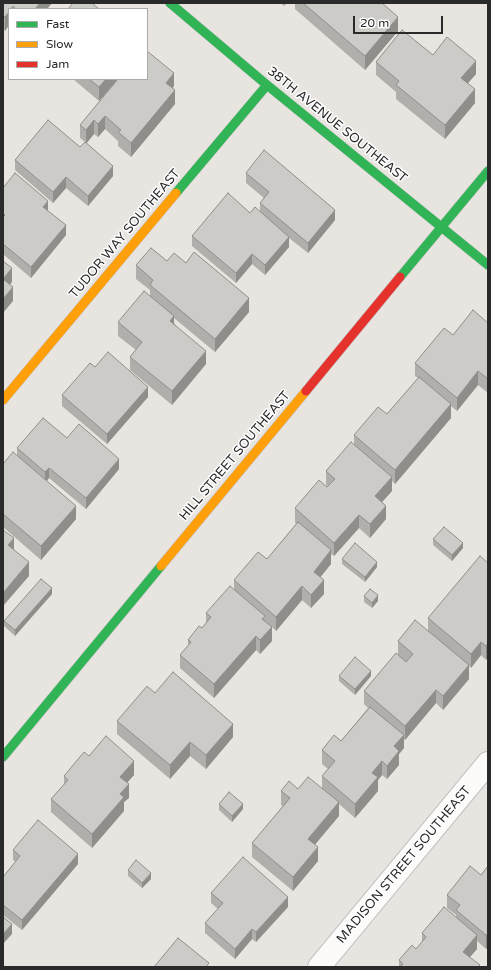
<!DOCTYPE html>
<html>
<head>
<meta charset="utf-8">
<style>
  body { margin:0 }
  #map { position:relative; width:491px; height:970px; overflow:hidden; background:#e8e5e0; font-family:"Varela Round",sans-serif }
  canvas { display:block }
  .frame { position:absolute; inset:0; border:4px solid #2a2a2a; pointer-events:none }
  .legend { position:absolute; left:8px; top:8px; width:140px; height:72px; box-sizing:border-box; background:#fff; border:1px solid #aaa; margin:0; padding:5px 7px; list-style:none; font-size:12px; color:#2a2a2a }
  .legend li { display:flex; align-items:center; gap:8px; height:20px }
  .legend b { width:20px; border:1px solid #aaa }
  .scale { position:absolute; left:353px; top:16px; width:90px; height:18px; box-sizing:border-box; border:2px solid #2a2a2a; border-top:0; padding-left:5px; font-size:12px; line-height:14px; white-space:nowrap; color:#2a2a2a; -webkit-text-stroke:3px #fff; paint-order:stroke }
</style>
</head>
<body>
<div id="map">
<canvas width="491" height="970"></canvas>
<div class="frame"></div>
<ul class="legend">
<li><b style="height:5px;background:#30b455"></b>Fast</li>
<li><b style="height:5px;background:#ff9f0a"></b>Slow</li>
<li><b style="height:5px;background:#e5322d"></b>Jam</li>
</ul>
<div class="scale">20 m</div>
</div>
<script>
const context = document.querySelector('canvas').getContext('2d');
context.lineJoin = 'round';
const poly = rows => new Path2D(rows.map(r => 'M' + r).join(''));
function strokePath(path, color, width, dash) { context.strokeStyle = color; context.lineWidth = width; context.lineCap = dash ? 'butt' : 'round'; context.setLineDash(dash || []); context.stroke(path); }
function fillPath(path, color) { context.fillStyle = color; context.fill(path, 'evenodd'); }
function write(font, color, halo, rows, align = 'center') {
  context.font = font + ' "Varela Round",sans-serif'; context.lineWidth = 3; context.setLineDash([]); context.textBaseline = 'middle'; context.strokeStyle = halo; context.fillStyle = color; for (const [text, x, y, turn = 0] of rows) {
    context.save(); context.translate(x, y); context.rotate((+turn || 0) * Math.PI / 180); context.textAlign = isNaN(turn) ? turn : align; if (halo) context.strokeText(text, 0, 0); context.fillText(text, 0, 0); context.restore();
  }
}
const street = poly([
  [319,967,488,763]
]);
const fast = poly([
  [170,3,267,85,488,265],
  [176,193,267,85],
  [400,277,488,171],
  [3,757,161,566]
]);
const slow = poly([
  [3,400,176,193],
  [161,566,306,391]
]);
const jam = poly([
  [306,391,400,277]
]);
strokePath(street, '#c2c1c1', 24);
strokePath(fast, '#c2c1c1', 10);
strokePath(slow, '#c2c1c1', 10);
strokePath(jam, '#c2c1c1', 10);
strokePath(street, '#fcfbfa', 22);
strokePath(fast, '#30b455', 9);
strokePath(slow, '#ff9f0a', 9);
strokePath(jam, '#e5322d', 9);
fillPath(poly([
  [3,3,52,3,47,9,9,9,9,25,5,31,3,29],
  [281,3,287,3,284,6],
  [295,3,382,3,398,31,365,70,295,9],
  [433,55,476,74,468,83,475,103,445,139,396,99,396,92,376,75,376,62],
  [73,79,118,79,99,101],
  [174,86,172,88,175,104,131,157,118,146,118,141,105,129,98,137,94,134,86,143,113,176,88,206,66,188,53,203,15,170,15,160,80,147,85,142,80,138,80,125],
  [246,173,335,220,308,253,289,238,289,247,265,275,252,264,236,283,192,246,192,236,250,213,260,212,260,203,264,198,246,183],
  [3,188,48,211,66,235,31,278,3,254],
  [167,261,249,312,215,352,174,318,174,323,206,364,172,405,130,370,130,357,136,350,118,336,118,322,150,296,150,290,136,279,136,265],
  [488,323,488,393,478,385,457,411,451,406,451,418,395,484,392,481,392,491,382,502,386,519,370,538,359,528,334,556,331,554,331,564,320,577,324,594,311,608,302,600,276,631,272,627,272,641,260,654,256,650,214,698,180,668,180,655,188,646,188,640,202,628,206,623,206,613,234,589,234,580,267,559,296,524,295,522,295,508,328,486,326,485,326,471,354,444,354,435,387,414,418,378,415,376,415,363,453,335],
  [95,367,148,397,107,444,62,406,62,395],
  [67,438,119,469,86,509,49,478,47,481,76,519,41,560,3,527,3,464,17,456,17,448],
  [433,539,463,548,452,561,433,545],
  [342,559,377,567,365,582,342,564],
  [488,563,486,660,481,655,471,668,469,666,469,679,443,710,436,703,405,740,404,739,404,748,399,754,399,765,387,779,382,775,378,780,378,791,355,818,339,804,339,816,314,845,318,861,293,891,252,857,252,843,283,806,281,805,281,791,298,789,322,788,322,776,328,769,322,764,322,750,341,741,368,708,364,704,364,691,398,654,398,641,428,631,428,618],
  [52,594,15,636,4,626,4,621],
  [364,596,378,601,372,608,364,602],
  [339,676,371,676,355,695,339,681],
  [155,693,233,737,206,769,190,756,170,779,117,734,117,721],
  [89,756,134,775,127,783,129,798,124,802,124,811,92,848,51,812,51,799,64,785,64,776],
  [219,804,243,809,232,822,219,810],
  [13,850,78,864,22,930,3,915,3,877,16,862,13,860],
  [488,866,486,949,477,941,477,949,470,957,480,967,399,967,399,960,416,949,422,943,422,933,456,917,456,915,447,908,447,895,481,875],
  [128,870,151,879,142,888,128,876],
  [211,893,288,907,256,942,252,939,235,959,205,933,205,923,218,909,211,903]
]), '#b0afab');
fillPath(poly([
  [40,3,52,3,47,9,35,9],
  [9,12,9,25,5,31,5,17],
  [398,17,398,31,365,70,365,56],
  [476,61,476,74,461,91,461,78],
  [174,73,174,86,166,97,166,83],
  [106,79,118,79,99,101,99,87],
  [475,89,475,103,445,139,445,125],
  [175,90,175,104,131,157,131,143],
  [105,116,105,129,98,137,98,124],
  [94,120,94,134,86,144,86,130],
  [113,166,113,176,88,206,88,196],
  [66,177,66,188,53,203,53,192],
  [48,201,48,211,43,207],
  [335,210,335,220,308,253,308,243],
  [66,225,66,235,31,278,31,267],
  [289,237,289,247,265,275,265,265],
  [252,254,252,264,236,283,236,273],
  [12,268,12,282,3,293,3,279],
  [13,287,13,301,3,313,3,299],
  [249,298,249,312,215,352,215,339],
  [174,316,174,330,170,321],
  [206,351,206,364,172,405,172,391],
  [478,371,478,385,457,411,457,398],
  [148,387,148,397,107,444,107,434],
  [451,404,451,418,395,484,395,470],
  [119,459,119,469,86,509,86,498],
  [49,468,49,478,45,482,45,472],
  [392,477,392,491,375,510,375,496],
  [76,506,76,519,41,560,41,546],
  [386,506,386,519,370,538,370,524],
  [359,515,359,528,334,556,334,543],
  [14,538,14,552,8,545],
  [463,543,463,548,452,561,452,555],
  [331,550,331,564,314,585,314,572],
  [29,562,29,576,3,606,3,593],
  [377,562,377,567,365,582,365,577],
  [324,580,324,594,311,608,311,595],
  [302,586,302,600,276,631,276,617],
  [52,588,52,594,15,636,15,630],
  [378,595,378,601,372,608,372,603],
  [272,627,272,641,260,654,260,640],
  [256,636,256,650,214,698,214,684],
  [481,642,481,655,471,668,471,654],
  [488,643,488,657,486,660,486,646],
  [469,665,469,679,443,710,443,696],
  [371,671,371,676,355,695,355,689],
  [436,690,436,703,405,740,405,726],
  [233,724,233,737,206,769,206,755],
  [404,735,404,748,399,754,399,765,387,779,387,766,394,746],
  [190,742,190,756,170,779,170,765],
  [134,761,134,775,120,790,120,777],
  [382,761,382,775,378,780,378,791,355,818,355,804,372,773],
  [129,784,129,798,124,802,124,811,92,848,92,834,120,794],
  [339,802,339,816,308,853,308,839],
  [243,804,243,809,232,822,232,816],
  [318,847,318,861,293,891,293,877],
  [78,854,78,864,22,930,22,920],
  [151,873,151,879,142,888,142,883],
  [288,897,288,907,256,942,256,932],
  [12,924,12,934,3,944,3,934],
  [252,929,252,939,235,959,235,949],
  [488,934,488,947,486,949,486,935],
  [477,935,477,949,463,965,463,952]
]), '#908e8b');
const building = poly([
  [3,3,40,3,35,9,16,9,13,6,11,9,9,9,9,12,5,17,3,15,3,3],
  [73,3,92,3,99,9,68,9,73,3],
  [303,3,382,3,398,17,365,56,303,3],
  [402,30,433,55,447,37,476,61,461,78,475,89,445,125,396,85,399,81,376,62,402,30],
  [147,51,174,73,166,83,175,90,131,143,118,132,121,130,105,116,98,124,94,120,86,130,80,125,118,79,147,79,147,51],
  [89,79,106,79,99,87,89,79],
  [48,120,80,147,85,142,113,166,88,196,66,177,53,192,15,160,48,120],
  [264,150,335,210,308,243,260,203,269,192,246,173,264,150],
  [15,173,48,201,43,207,66,225,31,267,3,244,3,217,5,215,3,213,3,188,15,173],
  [228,193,250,213,255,207,289,237,265,265,252,254,236,273,192,236,228,193],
  [151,248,167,261,174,253,186,263,194,252,249,298,215,339,150,285,153,280,136,265,151,248],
  [3,261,12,268,3,279,13,287,3,299,3,261],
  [144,291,174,316,170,321,206,351,172,391,130,357,142,342,118,322,144,291],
  [473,310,488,323,488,379,478,371,457,398,415,363,444,328,453,335,473,310],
  [108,352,148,387,107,434,62,395,90,363,95,367,108,352],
  [419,377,451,404,395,470,354,435,378,407,387,414,419,377],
  [43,418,67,438,79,424,119,459,86,498,49,468,45,472,17,448,43,418],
  [351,442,392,477,375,496,386,506,370,524,359,515,334,543,295,508,319,480,327,487,335,479,326,471,351,442],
  [13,452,76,506,41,546,3,514,3,464,13,452],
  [298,522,331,550,314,572,324,580,311,595,302,586,276,617,234,580,258,552,267,559,298,522],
  [444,527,463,543,452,555,433,539,444,527],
  [3,530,14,538,8,545,29,562,3,593,3,530],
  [355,543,377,562,365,577,342,559,355,543],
  [480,556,488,563,488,643,486,646,481,642,471,654,428,618,480,556],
  [41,579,52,588,15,630,4,621,41,579],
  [230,586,265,616,262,619,272,627,260,640,256,636,214,684,180,655,191,642,188,640,199,626,202,628,211,617,206,613,230,586],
  [370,589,378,595,372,603,364,596,370,589],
  [415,620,469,665,443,696,436,690,405,726,364,691,396,653,406,662,413,654,398,641,415,620],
  [355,657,371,671,355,689,339,676,355,657],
  [173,672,233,724,206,755,190,742,170,765,117,721,147,686,155,693,173,672],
  [370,707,404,735,394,746,399,751,387,766,382,761,372,773,378,777,355,804,322,776,335,761,322,750,334,735,341,741,370,707],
  [106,736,134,761,120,777,129,784,120,794,124,797,92,834,51,799,68,780,64,776,84,752,89,756,106,736],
  [308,777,339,802,308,839,318,847,293,877,252,843,290,798,281,791,289,781,298,789,308,777],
  [229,792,243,804,232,816,219,804,229,792],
  [38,820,78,854,22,920,3,905,3,877,20,856,13,850,38,820],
  [243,857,288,897,256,932,252,929,235,949,205,923,223,903,211,893,243,857],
  [136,860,151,873,142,883,128,870,136,860],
  [470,866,481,875,488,866,488,934,486,935,456,910,460,905,447,895,470,866],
  [444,907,477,935,463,952,480,965,478,967,400,967,403,964,399,960,412,945,416,949,426,937,422,933,444,907],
  [3,917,12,924,3,934,3,917],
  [178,938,209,963,206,967,154,967,178,938]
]);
fillPath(building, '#cdcbc7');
strokePath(building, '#908e8b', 1);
write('13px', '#2a2a2a', '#fff', [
  ["38TH AVENUE SOUTHEAST",337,125,39],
  ["TUDOR WAY SOUTHEAST",125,234,-50],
  ["HILL STREET SOUTHEAST",235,456,-50],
  ["MADISON STREET SOUTHEAST",404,865,-50]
]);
</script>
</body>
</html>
